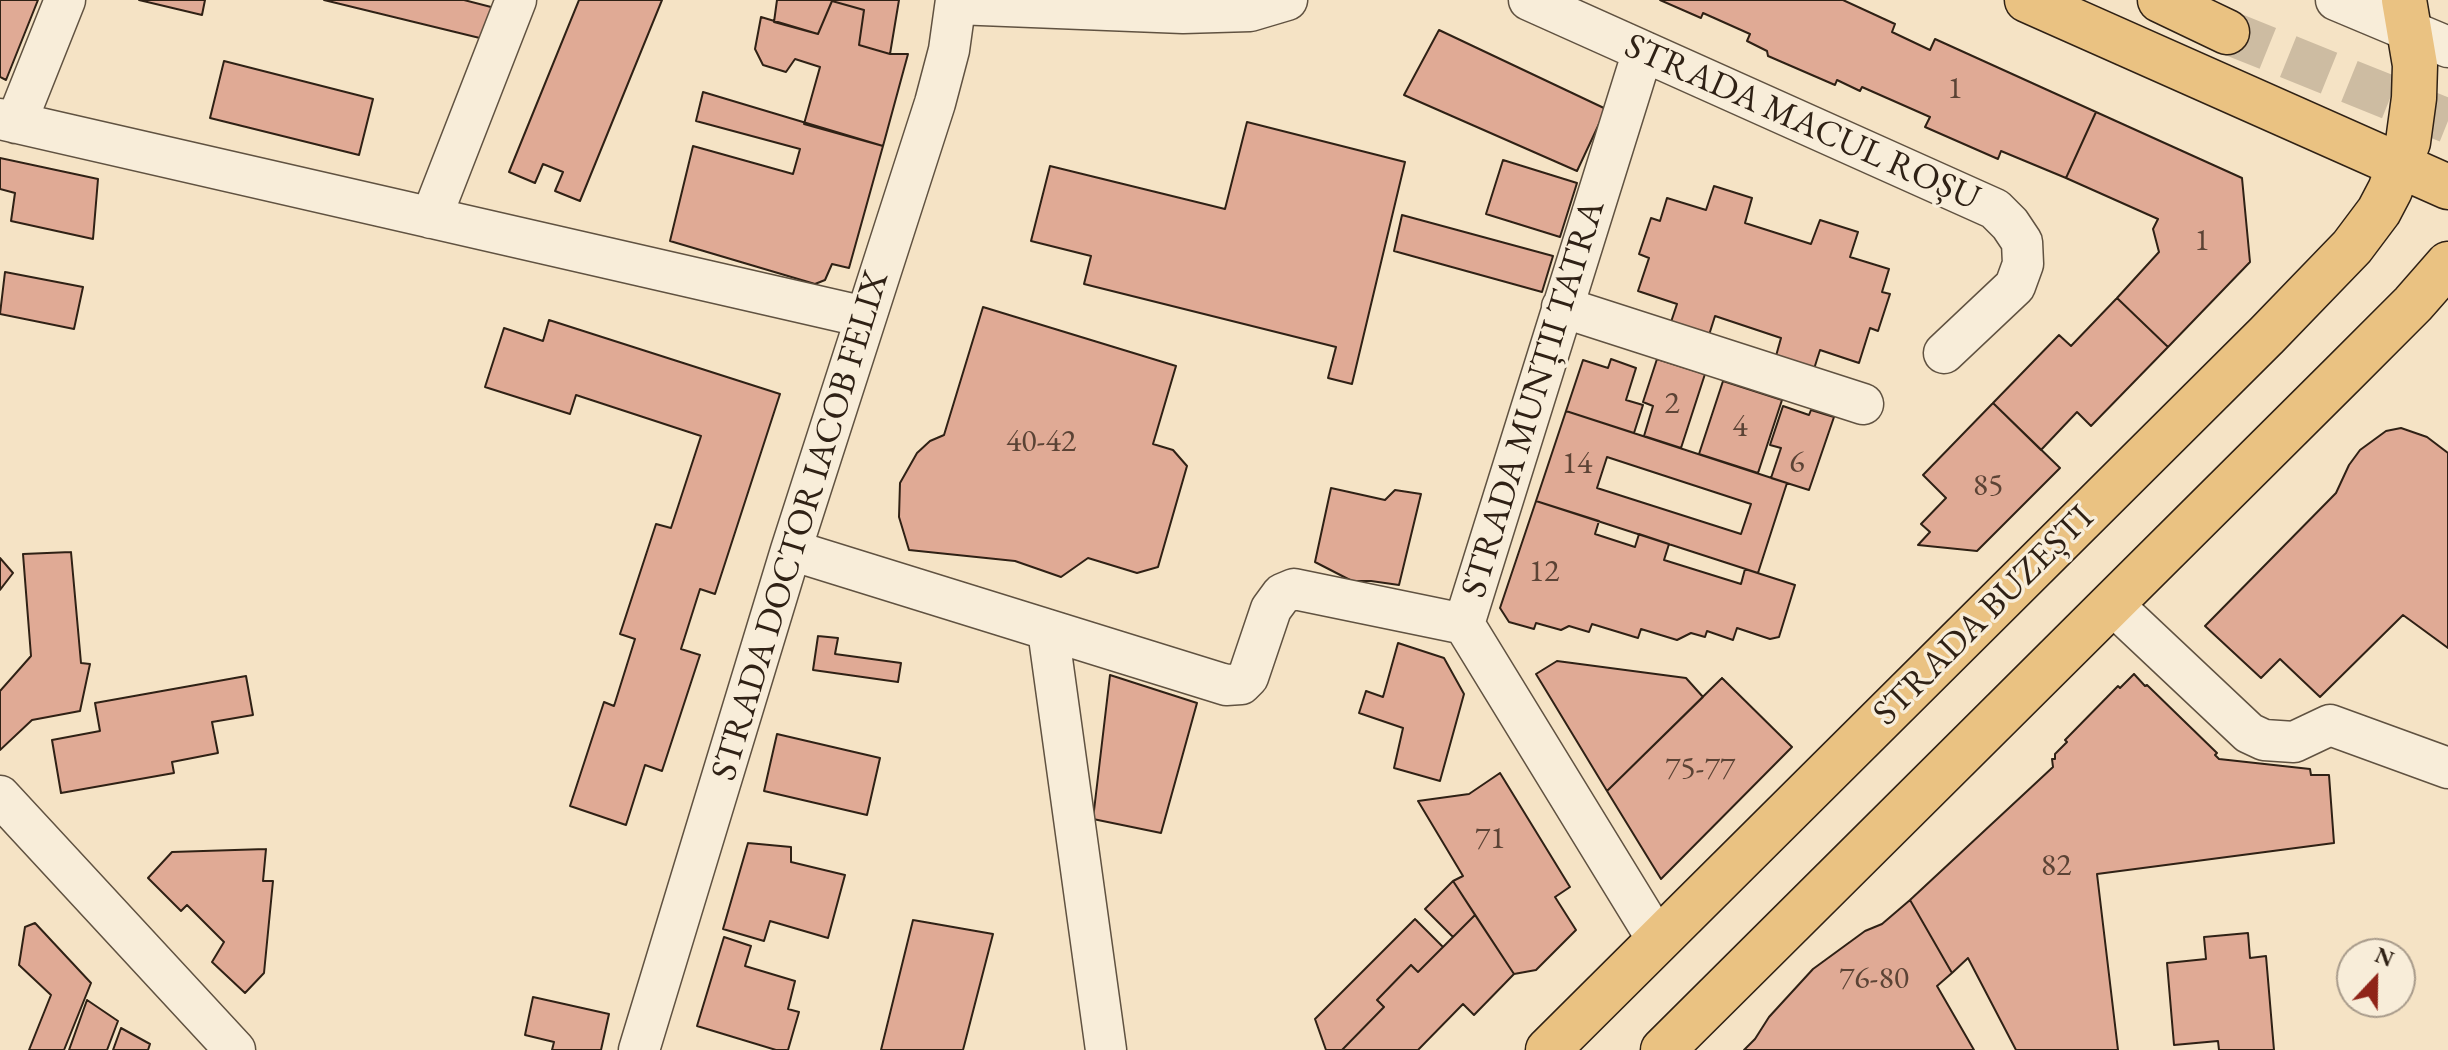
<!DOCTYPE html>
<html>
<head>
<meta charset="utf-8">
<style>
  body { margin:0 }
  #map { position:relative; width:2448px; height:1050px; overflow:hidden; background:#f5e3c5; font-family:"EB Garamond",serif }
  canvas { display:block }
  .north { position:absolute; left:2336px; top:938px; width:80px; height:80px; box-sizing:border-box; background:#f8edd9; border:2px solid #a89b8b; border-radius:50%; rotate:22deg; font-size:22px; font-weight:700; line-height:32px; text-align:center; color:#2f2115 }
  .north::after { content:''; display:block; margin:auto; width:28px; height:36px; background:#8f2418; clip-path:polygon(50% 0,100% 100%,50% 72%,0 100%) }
</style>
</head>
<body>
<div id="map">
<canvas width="2448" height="1050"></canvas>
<div class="north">N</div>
</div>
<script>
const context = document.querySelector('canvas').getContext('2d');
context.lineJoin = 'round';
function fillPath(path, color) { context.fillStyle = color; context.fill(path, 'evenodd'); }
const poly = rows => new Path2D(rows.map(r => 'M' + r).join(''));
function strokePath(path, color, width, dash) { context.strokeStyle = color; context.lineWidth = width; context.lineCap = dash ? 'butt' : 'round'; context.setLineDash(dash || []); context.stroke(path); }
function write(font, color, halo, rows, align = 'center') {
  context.font = font + ' "EB Garamond",serif'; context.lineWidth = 7; context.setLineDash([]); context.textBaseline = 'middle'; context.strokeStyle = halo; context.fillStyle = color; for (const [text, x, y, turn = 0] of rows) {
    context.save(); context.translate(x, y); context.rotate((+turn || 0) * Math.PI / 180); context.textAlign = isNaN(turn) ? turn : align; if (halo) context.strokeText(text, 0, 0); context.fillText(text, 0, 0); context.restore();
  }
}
const building = poly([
  [0,0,38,0,6,80,0,77,0,0],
  [139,0,205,0,202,15,139,0],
  [324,0,464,0,495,8,488,40,324,0],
  [579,0,662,0,580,201,555,191,563,172,543,164,535,183,509,172,579,0],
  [777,0,899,0,890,54,859,45,864,10,832,1,818,34,774,22,777,0],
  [1660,0,1843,0,1895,24,1892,32,1930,50,1935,39,2096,112,2066,178,2001,151,1998,159,1925,127,1930,117,1862,87,1860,91,1837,80,1835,85,1768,56,1767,51,1747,41,1750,34,1703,13,1701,18,1660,0],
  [832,1,864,10,859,45,890,54,908,54,883,146,804,124,820,67,795,59,786,72,763,65,755,49,761,17,818,34,832,1],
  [1439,30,1606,109,1577,171,1404,95,1439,30],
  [224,61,373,99,359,155,210,118,224,61],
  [703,92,883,146,849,268,832,264,825,280,815,284,670,241,693,146,793,174,800,149,696,121,703,92],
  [2096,112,2242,178,2250,262,2168,347,2117,298,2159,252,2153,229,2158,219,2066,178,2096,112],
  [1247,122,1405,162,1352,384,1328,378,1336,347,1084,284,1091,256,1031,241,1050,166,1225,209,1247,122],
  [0,158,98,179,93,239,11,221,15,193,0,189,0,158],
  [1503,160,1577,183,1560,237,1486,214,1503,160],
  [1714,186,1752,198,1745,223,1811,244,1820,220,1858,232,1850,257,1889,269,1882,292,1890,294,1878,331,1870,328,1859,363,1820,350,1814,369,1776,356,1781,338,1715,316,1709,335,1671,322,1677,304,1638,291,1649,258,1639,254,1651,218,1660,221,1667,198,1706,210,1714,186],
  [1402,215,1553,256,1542,292,1394,251,1402,215],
  [5,272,83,287,74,329,0,314,5,272],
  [2117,298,2168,347,2091,426,2077,412,2041,450,1993,403,2059,335,2071,346,2117,298],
  [983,307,1176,366,1153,444,1173,450,1187,466,1158,567,1137,573,1088,558,1061,577,1015,561,909,550,899,517,900,483,917,453,930,441,944,435,983,307],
  [549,320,780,394,715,594,700,589,681,649,700,655,662,771,645,765,626,825,570,806,604,702,614,706,635,639,620,634,656,524,671,528,701,436,576,395,570,414,485,387,504,328,543,341,549,320],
  [1611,359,1636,368,1626,400,1643,405,1634,433,1566,411,1583,360,1608,368,1611,359],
  [1657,359,1705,374,1681,448,1644,436,1653,406,1643,402,1657,359],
  [1723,381,1782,400,1758,473,1699,454,1723,381],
  [1993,403,2060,468,1977,551,1918,545,1930,532,1921,524,1946,498,1923,475,1993,403],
  [1783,406,1809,415,1811,410,1834,417,1809,490,1771,478,1781,448,1770,445,1783,406],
  [1566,411,1787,483,1758,573,1536,501,1566,411],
  [1607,457,1751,504,1741,534,1597,488,1607,457],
  [2401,428,2427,437,2448,453,2448,648,2403,615,2320,697,2280,659,2261,678,2205,626,2336,493,2349,465,2360,450,2386,431,2401,428],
  [1331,488,1385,500,1395,490,1421,494,1399,585,1371,581,1352,581,1315,562,1331,488],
  [1536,501,1599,521,1595,534,1635,547,1639,534,1669,544,1664,560,1741,584,1745,569,1795,585,1779,637,1770,639,1737,628,1733,640,1707,631,1705,637,1691,633,1677,640,1641,629,1638,638,1592,624,1589,632,1569,626,1561,630,1536,623,1534,629,1509,622,1500,608,1536,501],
  [71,552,81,663,90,664,80,711,32,720,0,750,0,691,31,656,23,554,71,552],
  [0,558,13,573,0,590,0,558],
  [818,636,838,638,835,654,901,663,898,682,813,670,818,636],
  [1398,643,1444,658,1464,694,1440,781,1394,768,1403,728,1359,713,1366,691,1383,697,1398,643],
  [1557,661,1686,678,1703,697,1607,791,1536,674,1557,661],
  [2134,674,2145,686,2147,685,2217,753,2215,755,2219,759,2310,769,2311,775,2329,775,2334,843,2097,874,2118,1050,2016,1050,1968,958,1952,973,1910,900,2053,767,2052,759,2055,759,2055,754,2067,742,2065,740,2118,686,2120,688,2134,674],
  [1110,675,1197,703,1161,833,1093,819,1110,675],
  [246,676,253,715,212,722,218,753,172,762,174,773,61,793,52,740,100,731,95,703,246,676],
  [1722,678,1792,747,1661,879,1607,791,1722,678],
  [777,734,880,758,867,815,764,791,777,734],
  [1500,773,1570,887,1555,897,1576,930,1536,970,1514,974,1453,881,1463,876,1418,801,1469,794,1500,773],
  [748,843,791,847,791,862,845,875,828,938,770,921,764,941,723,929,748,843],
  [266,849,263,881,273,881,264,973,245,993,212,962,224,942,187,905,181,911,148,878,172,852,266,849],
  [1453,881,1475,915,1453,937,1425,909,1453,881],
  [1910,900,1952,973,1937,986,1974,1050,1744,1050,1755,1039,1769,1017,1813,969,1865,931,1882,924,1910,900],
  [1475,915,1514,974,1474,1015,1463,1004,1418,1050,1342,1050,1384,1007,1377,1000,1411,965,1418,972,1475,915],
  [1415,919,1443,947,1418,972,1411,965,1377,1000,1384,1007,1342,1050,1326,1050,1315,1019,1415,919],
  [913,920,993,934,963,1050,881,1050,913,920],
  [35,923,91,983,64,1050,29,1050,51,995,19,965,25,927,35,923],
  [2248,933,2250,958,2266,956,2274,1050,2219,1050,2218,1041,2174,1045,2167,963,2206,959,2204,937,2248,933],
  [724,937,751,946,745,966,795,981,788,1009,799,1012,788,1050,776,1050,697,1026,724,937],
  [533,997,609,1014,601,1050,552,1050,554,1042,525,1035,533,997],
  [87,1000,118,1021,107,1050,69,1050,87,1000],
  [121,1028,150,1044,148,1050,113,1050,121,1028]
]);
fillPath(building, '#e0aa95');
strokePath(building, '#2f2115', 2);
strokePath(poly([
  [2227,32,2448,121]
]), '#cdbca2', 44, [44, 22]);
const minor = poly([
  [1529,0,1995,209,2010,224,2022,242,2023,264,2015,286,1944,353],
  [2336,0,2448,47],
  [956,4,1183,13,1250,11,1287,0],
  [1643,51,1464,624,1657,939],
  [0,119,865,317],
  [16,123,65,0],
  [431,218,516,0],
  [1562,307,1863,404],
  [791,550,1226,685,1241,684,1248,677,1271,609,1282,594,1294,589,1464,624],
  [2112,604,2249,733,2264,740,2294,742,2330,725,2448,768],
  [1048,630,1106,1050],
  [0,796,235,1050],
  [639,1050,791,550,935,103,949,50,956,0]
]);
const major = poly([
  [2027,0,2448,187],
  [2160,0,2227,32],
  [1548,1050,2267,335,2352,247,2379,211,2390,190,2408,142,2414,98,2415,65,2404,0],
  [1663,1050,2342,375,2413,304,2448,264]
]);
strokePath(minor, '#605241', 43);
strokePath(major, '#2f2115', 47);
strokePath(minor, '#f8edd9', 40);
strokePath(major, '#eac282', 44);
write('32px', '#5b4335', null, [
  ["1",1955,89],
  ["1",2202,241],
  ["2",1672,404],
  ["4",1740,427],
  ["40-42",1041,442],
  ["6",1797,463],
  ["14",1577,464],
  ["85",1988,486],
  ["12",1544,572],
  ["75-77",1700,769],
  ["71",1490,839],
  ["82",2056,866],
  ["76-80",1874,979]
]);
write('36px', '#2f2115', '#f8edd9', [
  ["STRADA MACUL ROȘU",1802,123,24],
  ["STRADA MUNȚII TATRA",1534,399,-73],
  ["STRADA DOCTOR IACOB FELIX",801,526,-73],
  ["STRADA BUZEȘTI",1984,616,-45]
]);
</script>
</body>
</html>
